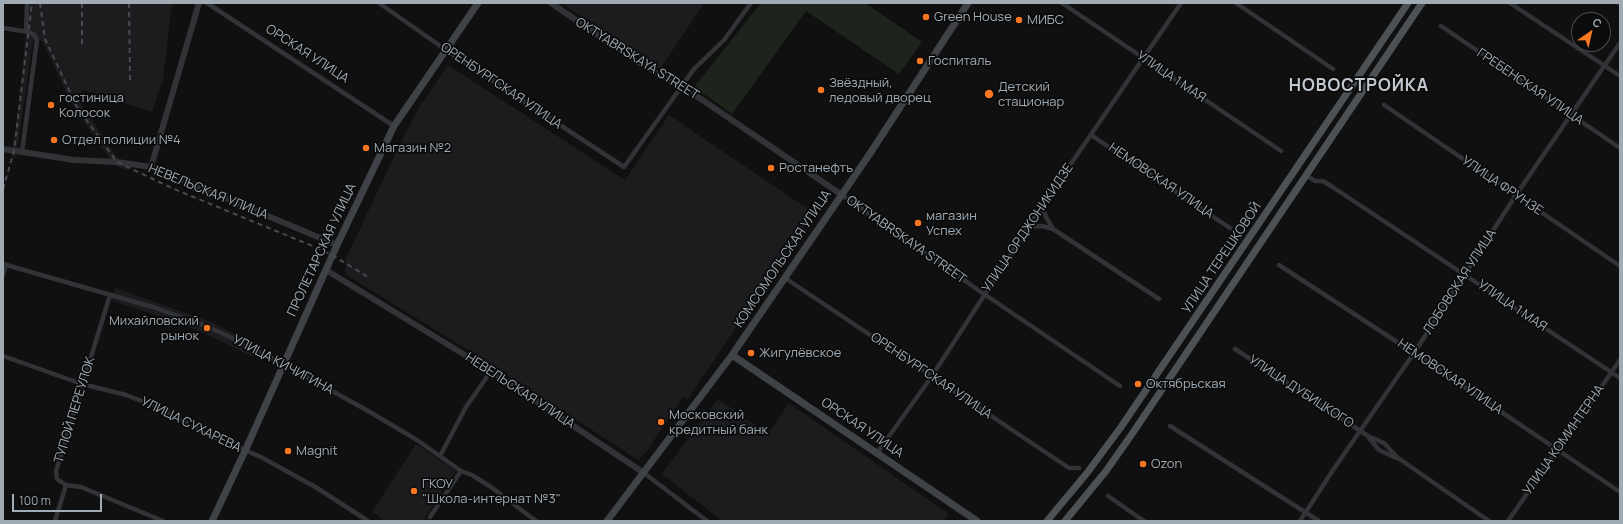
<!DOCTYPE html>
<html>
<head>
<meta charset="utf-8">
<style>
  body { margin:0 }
  #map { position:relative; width:1623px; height:524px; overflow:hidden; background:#101011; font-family:Manrope,sans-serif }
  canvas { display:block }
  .frame { position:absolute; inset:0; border:4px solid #a0abb3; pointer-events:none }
  .north { position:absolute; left:1571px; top:12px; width:40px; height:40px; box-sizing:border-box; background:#0b0b0c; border:1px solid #474b4f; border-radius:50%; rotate:34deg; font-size:11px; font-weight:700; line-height:16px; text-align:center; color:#a0abb3 }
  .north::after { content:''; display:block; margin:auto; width:14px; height:18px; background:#f97720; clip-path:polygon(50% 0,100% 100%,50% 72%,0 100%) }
  .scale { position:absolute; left:12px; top:494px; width:90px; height:18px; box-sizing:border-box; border:2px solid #a0abb3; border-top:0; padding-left:5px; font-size:12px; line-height:14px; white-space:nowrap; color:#a0abb3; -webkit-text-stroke:3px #0b0b0c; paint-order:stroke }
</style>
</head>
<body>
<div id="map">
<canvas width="1623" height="524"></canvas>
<div class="frame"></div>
<div class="north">С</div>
<div class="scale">100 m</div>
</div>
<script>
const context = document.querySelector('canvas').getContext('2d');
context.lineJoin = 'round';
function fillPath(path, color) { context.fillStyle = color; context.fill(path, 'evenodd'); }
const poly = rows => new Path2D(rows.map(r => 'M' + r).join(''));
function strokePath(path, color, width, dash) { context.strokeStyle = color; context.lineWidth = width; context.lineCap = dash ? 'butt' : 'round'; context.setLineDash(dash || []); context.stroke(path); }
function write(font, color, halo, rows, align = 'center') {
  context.font = font + ' Manrope,sans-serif'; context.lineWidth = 3.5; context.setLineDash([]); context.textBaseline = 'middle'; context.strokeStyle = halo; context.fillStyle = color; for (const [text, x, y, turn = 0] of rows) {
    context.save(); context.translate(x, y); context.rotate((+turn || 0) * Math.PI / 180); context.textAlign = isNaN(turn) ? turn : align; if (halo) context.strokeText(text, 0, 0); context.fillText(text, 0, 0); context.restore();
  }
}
fillPath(poly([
  [29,3,172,3,163,80,152,112,83,90,78,100,118,158,123,164,129,166,127,170,116,166,106,154,72,104,42,41,33,40,16,158,11,156,17,118],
  [561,3,704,3,660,69],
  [448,65,625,180,669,115,814,213,687,400,683,397,646,452,638,460,487,362,345,274,346,258,402,140,418,109],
  [115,288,211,322,259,346,253,357,206,334,168,319,112,301],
  [718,399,768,434,789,403,949,514,944,521,722,521,662,474],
  [416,444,456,471,423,521,385,521,372,512]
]), '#1c1c1e');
fillPath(poly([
  [761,3,865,3,922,42,899,74,806,11,732,114,694,87]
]), '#1d241c');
strokePath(poly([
  [207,3,394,126],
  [379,3,446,50,624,167,694,69,724,40,751,3],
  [1062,3,1281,151],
  [1236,3,1333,69],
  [1510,3,1620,76],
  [1619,3,1620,4],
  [1441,26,1620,148],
  [3,28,29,32,34,35,37,40,22,152],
  [26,32,27,3],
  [1384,105,1620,266],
  [1091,135,1230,228],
  [1306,175,1315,181,1323,181,1331,186,1620,378],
  [842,195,984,294,1120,386],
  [1042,206,1046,217,1053,229],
  [1028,227,1042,226,1053,229,1159,299],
  [3,264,156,308,208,327,226,335,283,364,370,412,417,440,461,471,472,475,491,487,536,521],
  [1279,265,1414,353,1620,492],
  [3,275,6,265],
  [785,278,1069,468,1079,468],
  [1235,349,1368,436,1384,443,1398,458,1489,521],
  [3,356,82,384,126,395,155,406,205,433,261,457,317,488,368,521],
  [1170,426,1319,521],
  [1369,438,1379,450,1396,458],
  [877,453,932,376,1042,206,1181,3],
  [440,456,466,407,491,371],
  [644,473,707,521],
  [66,485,81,487,163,521],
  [1108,496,1144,521],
  [430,517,461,471],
  [55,521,66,485,57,479,56,471,110,295],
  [1300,521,1333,470,1414,353,1516,195,1620,43],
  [1508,521,1620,360]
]), '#313336', 4.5);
strokePath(poly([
  [551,3,636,61,701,99,842,195],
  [3,149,74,160,117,162,151,167,337,245],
  [151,167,199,3],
  [326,270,491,371,644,473]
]), '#313336', 6);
strokePath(poly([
  [732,355,977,521],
  [212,521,245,451,337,245,394,126,478,3],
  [607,521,732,355,869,155,968,3]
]), '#3f4246', 7);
strokePath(poly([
  [1047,521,1087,473,1121,427,1408,3],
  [1065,521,1106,471,1132,434,1422,3]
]), '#4c5155', 7);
strokePath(poly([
  [40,3,45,39,77,107,117,162,174,189,315,247,332,255,368,277],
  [82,3,82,45],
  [129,3,130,80],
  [3,189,14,151,32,3]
]), '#474b4f', 2, [5, 4]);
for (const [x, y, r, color] of [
  [926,17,4,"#f97720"],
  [1019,20,4,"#f97720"],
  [920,61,4,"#f97720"],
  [821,90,4,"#f97720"],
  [989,94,5,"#f97720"],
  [51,105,4,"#f97720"],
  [54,140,4,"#f97720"],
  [366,148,4,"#f97720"],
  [771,168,4,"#f97720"],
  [918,223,4,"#f97720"],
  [207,328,4,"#f97720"],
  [751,353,4,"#f97720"],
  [1138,384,4,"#f97720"],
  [661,422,4,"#f97720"],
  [288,451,4,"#f97720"],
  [1143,464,4,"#f97720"],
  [414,491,4,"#f97720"]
]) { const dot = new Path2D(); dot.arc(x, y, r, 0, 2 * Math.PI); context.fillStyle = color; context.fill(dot); strokePath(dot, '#0b0b0c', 1.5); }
write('13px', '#a0abb3', '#0b0b0c', [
  ["Green House",934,17],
  ["МИБС",1027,20],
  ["Госпиталь",928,61],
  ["Звёздный,",829,83],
  ["ледовый дворец",829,98],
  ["Детский",998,87],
  ["стационар",998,102],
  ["гостиница",59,98],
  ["Колосок",59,113],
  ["Отдел полиции №4",62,140],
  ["Магазин №2",374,148],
  ["Ростанефть",779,168],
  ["магазин",926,216],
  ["Успех",926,231],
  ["Михайловский",199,321,"right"],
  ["рынок",199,336,"right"],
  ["Жигулёвское",759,353],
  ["Октябрьская",1146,384],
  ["Московский",669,415],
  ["кредитный банк",669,430],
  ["Magnit",296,451],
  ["Ozon",1151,464],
  ["ГКОУ",422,484],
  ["\"Школа-интернат №3\"",422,499]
], 'left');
write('13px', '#a0abb3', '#0b0b0c', [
  ["ОРСКАЯ УЛИЦА",307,54,33],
  ["OKTYABRSKAYA STREET",637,59,32],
  ["УЛИЦА 1 МАЯ",1171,77,34],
  ["ОРЕНБУРГСКАЯ УЛИЦА",501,86,34],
  ["ГРЕБЕНСКАЯ УЛИЦА",1530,87,34],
  ["НЕМОВСКАЯ УЛИЦА",1161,181,34],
  ["УЛИЦА ФРУНЗЕ",1502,186,34],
  ["НЕВЕЛЬСКАЯ УЛИЦА",208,192,22],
  ["УЛИЦА ОРДЖОНИКИДЗЕ",1028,228,-56],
  ["OKTYABRSKAYA STREET",906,240,35],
  ["ПРОЛЕТАРСКАЯ УЛИЦА",322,250,-65],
  ["УЛИЦА ТЕРЕШКОВОЙ",1222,258,-56],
  ["КОМСОМОЛЬСКАЯ УЛИЦА",783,259,-56],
  ["ЛОБОВСКАЯ УЛИЦА",1460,282,-57],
  ["УЛИЦА 1 МАЯ",1512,306,34],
  ["УЛИЦА КИЧИГИНА",283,365,28],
  ["ОРЕНБУРГСКАЯ УЛИЦА",931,376,34],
  ["НЕМОВСКАЯ УЛИЦА",1450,377,34],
  ["НЕВЕЛЬСКАЯ УЛИЦА",520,391,33],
  ["УЛИЦА ДУБИЦКОГО",1301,392,33],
  ["ТУПОЙ ПЕРЕУЛОК",75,410,-73],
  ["УЛИЦА СУХАРЕВА",191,425,26],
  ["ОРСКАЯ УЛИЦА",862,428,34],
  ["УЛИЦА КОМИНТЕРНА",1564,440,-55]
]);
context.letterSpacing = '1px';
write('bold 17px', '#c1c8cf', '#0b0b0c', [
  ["НОВОСТРОЙКА",1359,86]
]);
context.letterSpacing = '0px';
</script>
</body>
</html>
